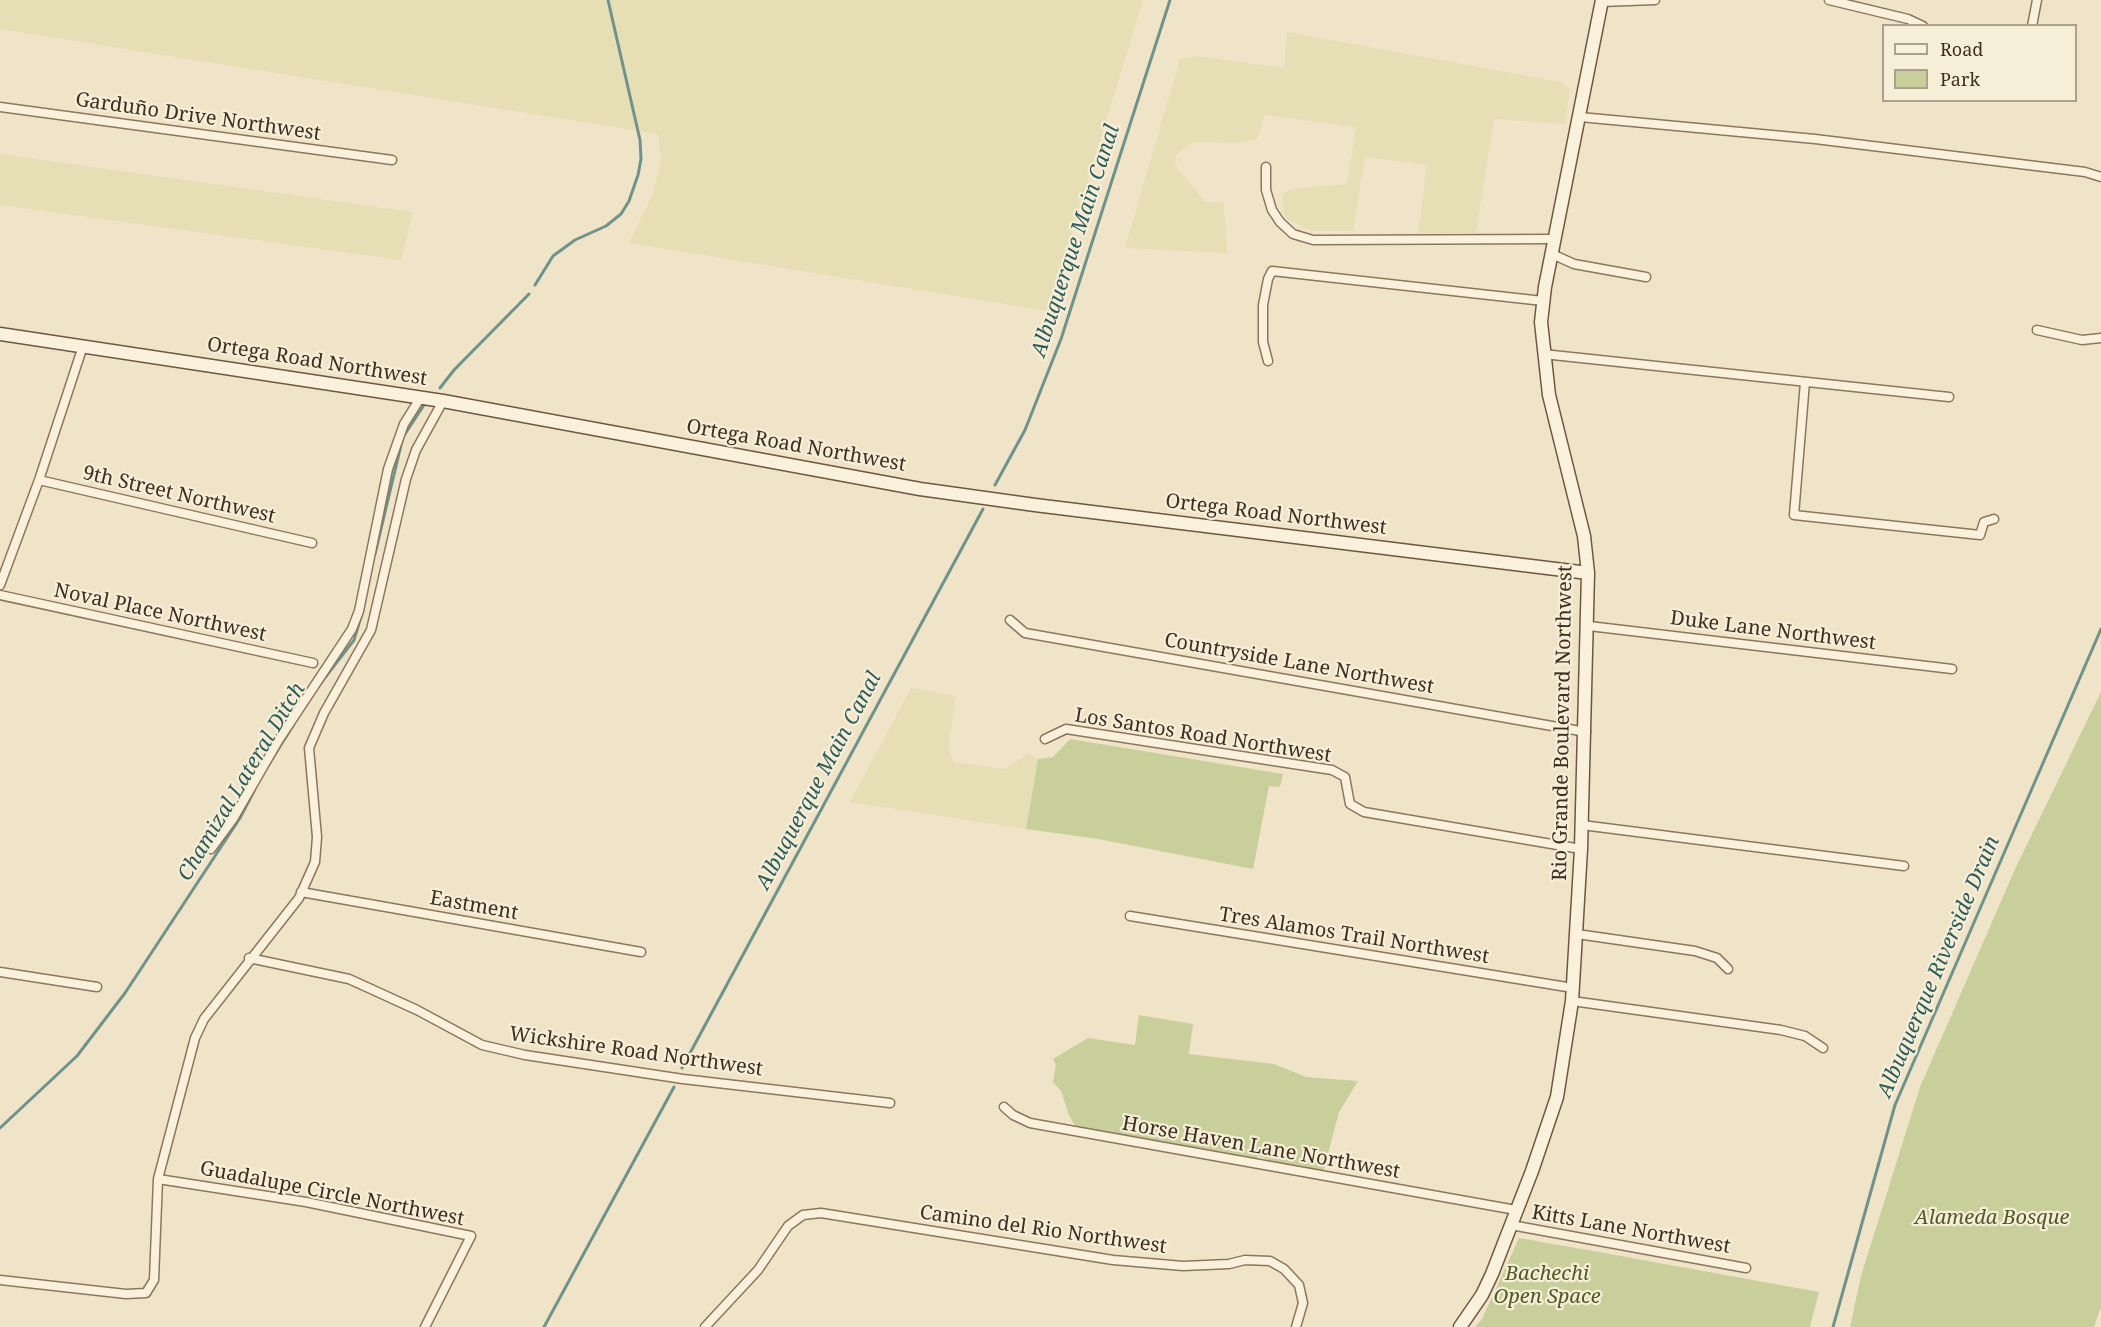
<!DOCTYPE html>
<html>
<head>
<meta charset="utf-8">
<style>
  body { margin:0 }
  #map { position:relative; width:2101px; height:1327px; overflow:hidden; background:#f0e4c8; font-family:"Noto Serif",serif }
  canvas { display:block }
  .legend { position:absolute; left:1882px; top:24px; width:195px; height:78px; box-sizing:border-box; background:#f7eed8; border:2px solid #ada18e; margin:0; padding:8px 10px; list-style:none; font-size:18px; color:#3d2e20 }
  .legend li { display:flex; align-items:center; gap:12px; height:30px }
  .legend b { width:30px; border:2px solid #ada18e }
</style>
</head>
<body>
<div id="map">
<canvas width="2101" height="1327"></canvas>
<ul class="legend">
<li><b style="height:8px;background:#faf1dc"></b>Road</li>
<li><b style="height:16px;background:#c9cf9b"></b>Park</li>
</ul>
</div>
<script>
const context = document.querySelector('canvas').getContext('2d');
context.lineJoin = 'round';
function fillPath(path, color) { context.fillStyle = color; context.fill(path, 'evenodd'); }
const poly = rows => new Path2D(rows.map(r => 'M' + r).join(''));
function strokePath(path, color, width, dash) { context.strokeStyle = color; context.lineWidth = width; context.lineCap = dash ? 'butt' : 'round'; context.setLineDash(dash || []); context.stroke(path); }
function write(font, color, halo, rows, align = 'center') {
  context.font = font + ' "Noto Serif",serif'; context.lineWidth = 4.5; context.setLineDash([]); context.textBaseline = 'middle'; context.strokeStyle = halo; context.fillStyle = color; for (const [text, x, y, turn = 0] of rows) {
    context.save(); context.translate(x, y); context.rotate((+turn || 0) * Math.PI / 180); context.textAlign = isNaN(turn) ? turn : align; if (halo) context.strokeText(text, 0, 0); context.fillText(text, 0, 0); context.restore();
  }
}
fillPath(poly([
  [0,0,1143,0,1048,311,629,243,653,194,661,161,658,134,0,29],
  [1287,32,1561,82,1570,90,1565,124,1494,119,1476,233,1418,233,1427,165,1365,157,1353,231,1312,231,1286,219,1282,206,1284,192,1297,188,1347,184,1356,127,1265,115,1257,139,1237,143,1193,142,1177,154,1174,163,1205,202,1224,203,1227,253,1125,248,1180,59,1196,56,1284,68],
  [0,154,413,212,401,260,0,205],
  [911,688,956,696,948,749,954,762,1004,769,1029,754,1038,759,1026,829,850,802]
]), '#e6deb5');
fillPath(poly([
  [2101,692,2101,1307,2094,1327,1850,1327,1861,1276,1920,1087,2016,867],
  [1070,739,1283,774,1280,787,1269,786,1253,869,1098,839,1026,829,1038,759,1053,757],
  [1139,1015,1193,1024,1189,1054,1274,1064,1306,1077,1358,1081,1339,1112,1323,1173,1283,1165,1258,1156,1255,1162,1076,1127,1069,1115,1061,1091,1053,1082,1056,1065,1053,1059,1088,1038,1135,1045],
  [1519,1238,1593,1251,1819,1292,1810,1327,1475,1327,1482,1319]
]), '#c9cf9b');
strokePath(poly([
  [535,285,553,256,575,240,606,226,621,214,629,201,638,175,641,159,640,140,608,0],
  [440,388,454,370,529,294],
  [995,485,1025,430,1061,339,1170,0],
  [375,554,403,437,424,405],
  [320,684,354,640,363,610],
  [267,767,294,724],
  [682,1068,983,509],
  [0,1128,77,1056,125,993,240,818,254,791],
  [544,1327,674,1087],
  [1833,1327,1895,1105,2101,629]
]), '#6f938a', 3);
const street = poly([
  [1829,0,1908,19,1923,26],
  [1601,2,1655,0],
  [2032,26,2037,0],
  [0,107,392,160],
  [1580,117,1815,139,2085,172,2101,177],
  [1266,167,1266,190,1272,210,1280,222,1293,234,1313,240,1555,239],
  [1552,254,1574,264,1646,277],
  [2037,330,2082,340,2101,338],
  [1543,354,1949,397],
  [1268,361,1263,342,1263,305,1268,279,1272,271,1543,301],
  [1805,382,1794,515,1980,535,1984,522,1994,519],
  [39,480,312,543],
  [0,585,39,480,83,346],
  [0,595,313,663],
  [1010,620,1025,633,1586,732],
  [1589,626,1952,669],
  [1045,739,1066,729,1332,770,1345,777,1350,804,1364,812,1581,849],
  [1582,825,1904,866],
  [211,849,233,819,278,741,352,629,359,611,388,469,404,424,421,397],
  [301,892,641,952],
  [1130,916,1573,988],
  [1577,934,1695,951,1717,958,1728,969],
  [249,958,349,979,417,1010,482,1045,525,1055,683,1079,890,1103],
  [0,972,97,987],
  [1572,1001,1781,1030,1805,1036,1823,1048],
  [1004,1107,1013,1115,1030,1123,1516,1210],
  [158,1179,306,1202,471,1236,425,1327],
  [1511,1225,1746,1268],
  [0,1280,126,1294,146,1293,154,1280,158,1179,195,1038,204,1019,299,898,315,862,317,837,309,748,324,713,371,630,406,479,416,450,443,401],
  [705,1327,758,1270,788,1226,803,1215,821,1213,1113,1260,1183,1266,1229,1264,1245,1260,1270,1261,1284,1269,1299,1285,1303,1303,1296,1327]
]);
const secondary = poly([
  [0,334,443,401,920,489,1035,505,1588,573],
  [1460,1327,1482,1295,1492,1274,1532,1171,1557,1097,1572,1001,1581,849,1588,573,1584,536,1549,395,1541,322,1545,287,1602,0]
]);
strokePath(street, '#8d765c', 11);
strokePath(secondary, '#6f573f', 15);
strokePath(street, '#faf1dc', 8);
strokePath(secondary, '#faf1dc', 12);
write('20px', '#3d2e20', '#f7eed8', [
  ["Garduño Drive Northwest",198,117,8],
  ["Ortega Road Northwest",317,362,9],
  ["Ortega Road Northwest",796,446,10],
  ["9th Street Northwest",179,495,13],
  ["Ortega Road Northwest",1276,515,7],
  ["Noval Place Northwest",160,613,12],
  ["Duke Lane Northwest",1773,631,7],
  ["Countryside Lane Northwest",1299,664,10],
  ["Rio Grande Boulevard Northwest",1563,723,-89],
  ["Los Santos Road Northwest",1203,736,9],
  ["Eastment",474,906,10],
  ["Tres Alamos Trail Northwest",1354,936,9],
  ["Wickshire Road Northwest",636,1052,8],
  ["Horse Haven Lane Northwest",1261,1148,10],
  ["Guadalupe Circle Northwest",332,1194,11],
  ["Camino del Rio Northwest",1043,1230,8],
  ["Kitts Lane Northwest",1631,1230,10]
]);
write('italic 20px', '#4d5a26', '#f7eed8', [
  ["Alameda Bosque",1992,1218],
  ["Bachechi",1547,1274],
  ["Open Space",1547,1297]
]);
write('italic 21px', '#2f5d5a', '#f7eed8', [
  ["Albuquerque Main Canal",1076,241,-72],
  ["Albuquerque Main Canal",819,781,-62],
  ["Chamizal Lateral Ditch",242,782,-59],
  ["Albuquerque Riverside Drain",1939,967,-67]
]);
</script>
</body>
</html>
